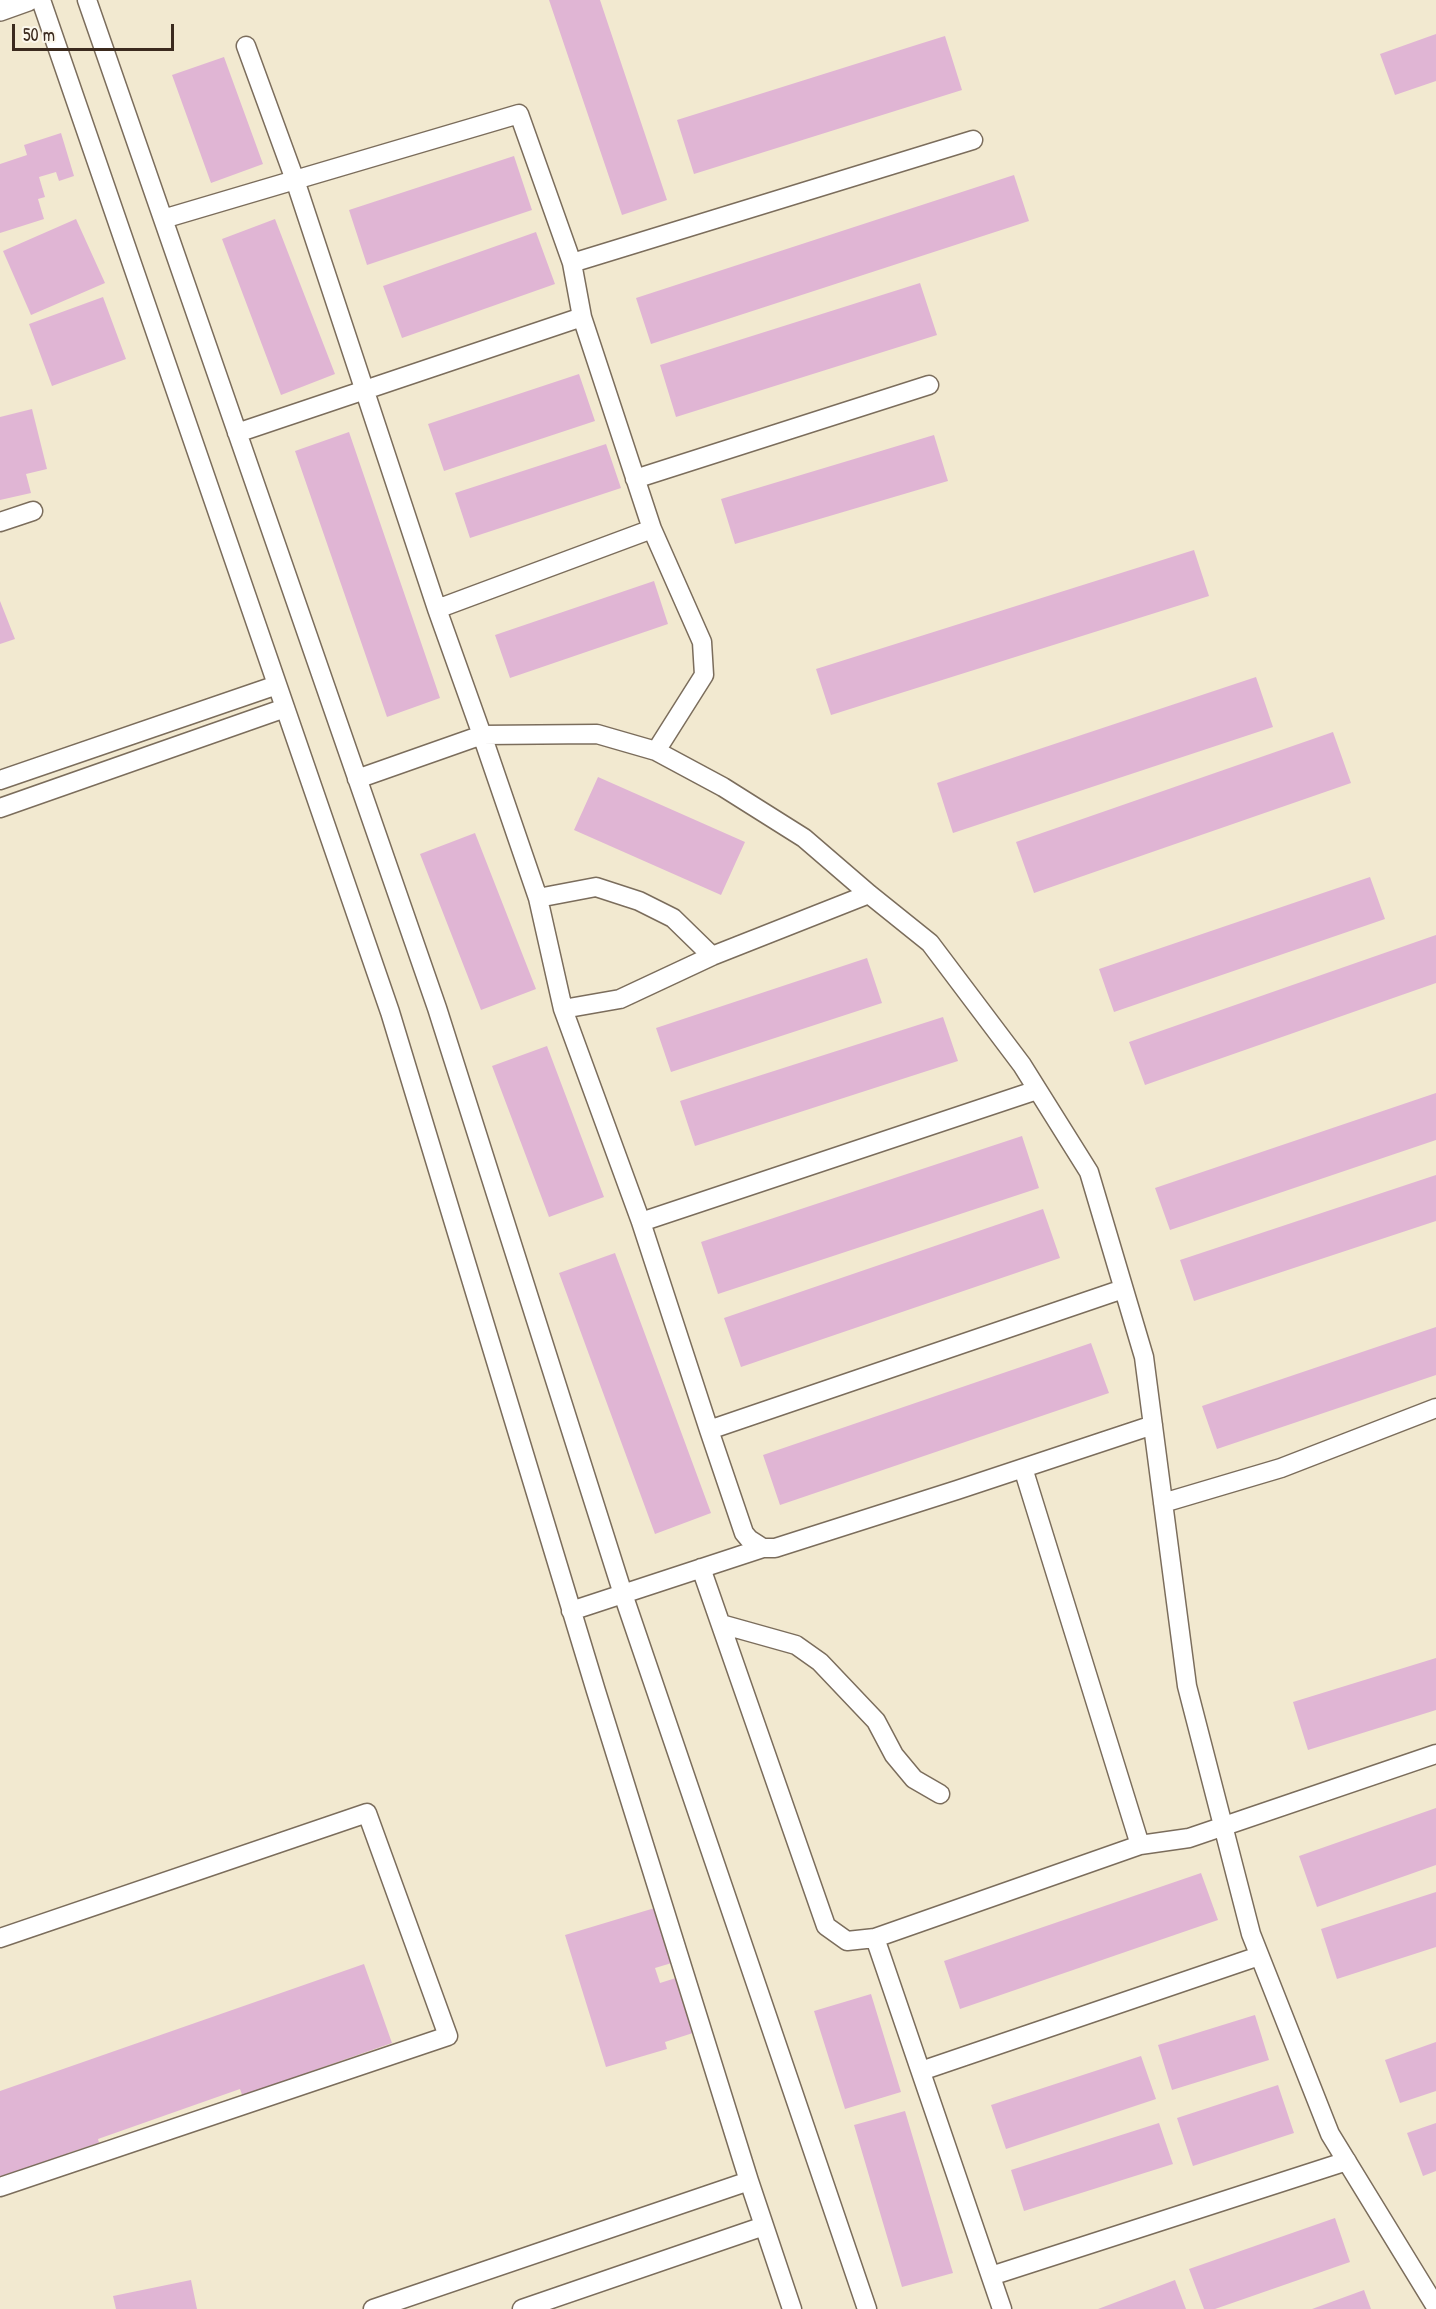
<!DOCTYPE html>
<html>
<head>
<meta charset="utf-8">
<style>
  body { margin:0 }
  #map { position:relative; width:1436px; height:2309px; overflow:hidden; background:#f2e9d0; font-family:"Patrick Hand",sans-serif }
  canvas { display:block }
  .scale { position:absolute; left:12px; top:24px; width:162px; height:27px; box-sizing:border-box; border:3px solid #3b2a1e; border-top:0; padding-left:8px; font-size:18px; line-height:21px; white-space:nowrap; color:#3b2a1e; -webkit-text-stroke:4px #fbf7ec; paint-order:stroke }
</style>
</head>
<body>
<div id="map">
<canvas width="1436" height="2309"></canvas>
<div class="scale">50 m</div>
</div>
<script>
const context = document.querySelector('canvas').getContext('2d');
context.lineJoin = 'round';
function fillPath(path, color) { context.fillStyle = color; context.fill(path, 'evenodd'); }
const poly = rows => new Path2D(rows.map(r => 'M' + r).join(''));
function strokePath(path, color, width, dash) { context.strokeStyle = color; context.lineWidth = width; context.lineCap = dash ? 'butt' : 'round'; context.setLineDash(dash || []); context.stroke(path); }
fillPath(poly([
  [549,0,600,0,667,200,622,215],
  [1436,34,1436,81,1395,95,1380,54],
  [945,36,962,90,694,174,677,120],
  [224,57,263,164,211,183,172,75],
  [61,133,74,176,59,181,56,172,39,177,45,197,38,199,44,219,0,233,0,164,27,155,24,145],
  [514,156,532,210,367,265,349,210],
  [1014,175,1029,221,651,344,636,298],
  [76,219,105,283,31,315,3,251],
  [275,219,335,374,281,395,222,239],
  [536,232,555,284,402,338,383,286],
  [920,283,937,335,676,417,660,365],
  [103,297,126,359,52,386,29,324],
  [579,374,595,421,444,471,428,424],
  [32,409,47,469,26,474,31,493,0,500,0,417],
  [349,432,440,698,387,717,295,451],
  [934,435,948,481,735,544,721,499],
  [606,444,621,488,470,538,455,493],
  [1194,550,1209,596,831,715,816,669],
  [654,581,668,624,510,678,495,635],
  [0,601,15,639,0,644],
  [1256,677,1273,727,953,833,937,783],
  [1333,732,1351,783,1034,893,1016,842],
  [598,777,745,842,721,895,574,830],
  [475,833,536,989,481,1010,420,854],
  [1370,877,1385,919,1114,1012,1099,969],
  [1436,935,1436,983,1145,1085,1129,1042],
  [867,958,882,1003,671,1072,656,1028],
  [943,1017,958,1061,695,1146,680,1101],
  [547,1046,604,1197,549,1217,492,1066],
  [1436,1093,1436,1140,1170,1230,1155,1188],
  [1022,1136,1039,1188,718,1294,701,1242],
  [1436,1175,1436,1221,1194,1301,1180,1260],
  [1043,1209,1060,1258,741,1367,724,1318],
  [615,1253,711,1513,655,1534,559,1273],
  [1436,1327,1436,1375,1217,1449,1202,1406],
  [1091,1343,1109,1393,780,1505,763,1455],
  [1436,1658,1436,1710,1308,1750,1293,1702],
  [1436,1808,1436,1865,1317,1907,1299,1856],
  [1201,1873,1218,1920,960,2009,944,1961],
  [1436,1892,1436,1947,1337,1979,1321,1929],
  [658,1907,675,1962,655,1968,660,1983,679,1977,696,2032,665,2042,667,2049,606,2067,565,1935],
  [364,1964,392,2043,309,2072,312,2079,245,2103,240,2089,98,2139,99,2143,68,2153,70,2160,0,2184,0,2091],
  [871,1994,901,2092,845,2109,814,2011],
  [1255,2015,1269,2060,1172,2090,1158,2045],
  [1436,2042,1436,2091,1400,2103,1385,2060],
  [1141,2056,1156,2099,1006,2149,991,2105],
  [1278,2085,1294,2133,1193,2166,1177,2118],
  [905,2111,953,2273,902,2287,854,2125],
  [1159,2123,1173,2164,1024,2211,1011,2170],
  [1436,2123,1436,2171,1423,2176,1407,2133],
  [1335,2218,1350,2262,1215,2309,1204,2309,1189,2269],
  [191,2280,197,2309,116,2309,113,2296],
  [1175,2280,1186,2309,1098,2309],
  [1364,2290,1371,2309,1312,2309]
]), '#e0b5d4');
const minor = poly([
  [41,0,390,1012,596,1691,749,2181,792,2309],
  [87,0,437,1008,623,1594,867,2309],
  [973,140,572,263,519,114,295,180,437,609,482,735,597,734,656,751,723,787,804,838,869,894,930,943,1022,1065,1089,1172,1144,1357,1187,1686,1251,1934,1330,2134,1436,2307],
  [163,219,295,180,246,46],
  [237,433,582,317],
  [635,479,929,385],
  [0,522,33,511],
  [652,529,702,642,704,675,656,751],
  [437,609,652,529,582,317,572,263],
  [357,779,482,735,538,898,563,1009,641,1222,709,1430,744,1533,749,1539,763,1548,775,1548,957,1490,1153,1425],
  [0,780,277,685],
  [0,808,285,708],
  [538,898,596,887,639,901,673,918,712,956,869,894],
  [563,1009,620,999,712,956],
  [641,1222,1037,1090],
  [709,1430,1123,1289],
  [1023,1468,1140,1845,1189,1838,1436,1754],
  [1163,1503,1281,1468,1436,1408],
  [701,1568,826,1926,847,1941,875,1938,1140,1845],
  [571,1611,763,1548],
  [721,1624,796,1645,820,1662,876,1721,894,1755,914,1779,940,1794],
  [0,1938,367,1813,448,2036,0,2187],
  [875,1938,1002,2309],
  [921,2071,1259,1956],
  [991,2276,1347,2161],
  [373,2309,749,2181],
  [522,2309,764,2226]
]);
const tertiary = poly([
  [0,10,28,0]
]);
strokePath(minor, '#7b6d5c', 21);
strokePath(tertiary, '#7b6d5c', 24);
strokePath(minor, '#fff', 18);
strokePath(tertiary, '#fff', 21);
</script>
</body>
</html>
